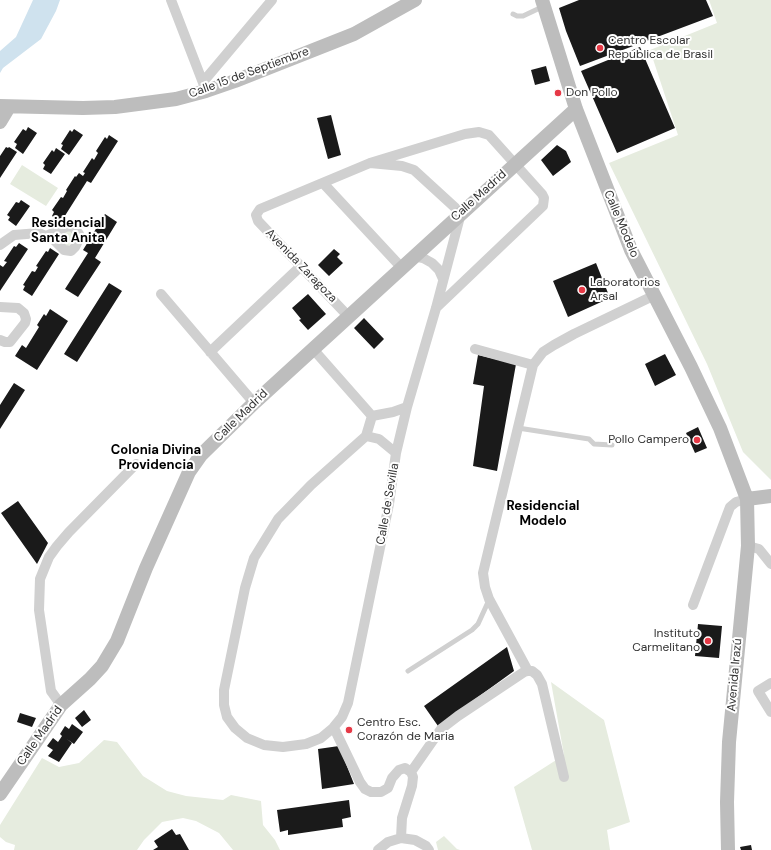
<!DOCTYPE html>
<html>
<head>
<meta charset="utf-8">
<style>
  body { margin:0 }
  canvas { display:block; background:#fff }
</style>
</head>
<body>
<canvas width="771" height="850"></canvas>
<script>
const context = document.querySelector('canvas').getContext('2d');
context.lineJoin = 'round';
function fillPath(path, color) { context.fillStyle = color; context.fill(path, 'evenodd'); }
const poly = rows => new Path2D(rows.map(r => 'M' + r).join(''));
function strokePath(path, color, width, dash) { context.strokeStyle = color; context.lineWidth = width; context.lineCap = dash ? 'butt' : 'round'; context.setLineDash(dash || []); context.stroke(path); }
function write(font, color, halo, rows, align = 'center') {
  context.font = font + ' "DM Sans",sans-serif'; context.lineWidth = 4; context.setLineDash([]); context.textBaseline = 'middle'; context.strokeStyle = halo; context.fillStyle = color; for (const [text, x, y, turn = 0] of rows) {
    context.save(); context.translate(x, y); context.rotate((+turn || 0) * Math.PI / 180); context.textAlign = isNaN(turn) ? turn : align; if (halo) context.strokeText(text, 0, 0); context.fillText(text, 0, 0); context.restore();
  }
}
fillPath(poly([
  [709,0,771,0,771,480,743,452,707,364,609,163,678,135,650,50,717,23],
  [22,165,58,188,46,206,10,184],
  [70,230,75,236,72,243,68,246,64,245,54,234],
  [551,682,604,720,630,822,607,830,610,850,532,850,514,787,564,755],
  [104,740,117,742,143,776,167,791,186,796,223,800,231,795,261,801,263,825,275,840,280,850,233,850,219,833,196,821,183,818,162,822,144,840,137,850,14,850,15,845,6,842,0,837,0,825,42,758,59,767,79,763],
  [444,836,457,849,460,850,438,850,436,842]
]), '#e6ecdf');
fillPath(poly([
  [33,0,60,0,56,11,41,39,3,68,0,73,0,51,16,37]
]), '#cfe2ee');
fillPath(poly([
  [579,0,706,0,713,16,580,66,566,31,559,8],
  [640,47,675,128,617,153,581,71],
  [546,66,550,81,535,85,531,70],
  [331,115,341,155,328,159,317,118],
  [28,127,37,133,23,154,15,148,17,144,14,142,23,129,26,131],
  [74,129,83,135,69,155,61,149,63,145,61,144,70,130,72,132],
  [109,135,118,141,91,183,87,181,61,222,52,216,54,212,52,210,61,197,63,198,67,191,66,190,75,176,76,177,79,173,83,176,85,173,83,172,92,158,94,160,98,153,96,151,105,137,107,139],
  [557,145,566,151,571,162,553,176,541,160],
  [6,147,8,148,9,147,17,152,0,178,0,156],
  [56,148,65,154,51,174,43,169,45,165,43,163,52,150,54,152],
  [21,200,30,206,16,226,8,220,10,217,7,215,16,202,19,203],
  [105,214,117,222,95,258,101,262,78,297,65,289,88,253,83,250],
  [19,243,28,249,0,291,0,265,3,267,7,262,4,261,14,246,16,247],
  [50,248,59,254,32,296,23,290,25,286,23,285,32,271,35,272,38,267,36,266,46,251,48,252],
  [334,249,340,254,337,257,343,263,329,276,318,265],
  [596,263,610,298,568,317,553,281],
  [109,283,122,291,77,362,64,354],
  [308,294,326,314,308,330,299,320,301,319,292,308],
  [50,309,68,321,37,370,15,356,22,345,26,348,39,327,37,325,44,314,46,316],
  [364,318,384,339,374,349,354,328],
  [665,354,676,375,655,386,645,364],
  [478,355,516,364,497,471,473,466,484,386,473,384],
  [14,383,25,390,0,429,0,405],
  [698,427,707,448,695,453,686,433],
  [18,501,48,543,37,564,1,513],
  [698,624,722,626,719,658,695,656],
  [507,647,514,671,438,726,424,706],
  [84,710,91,720,82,727,75,718],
  [20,713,36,718,32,727,17,722],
  [72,724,83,732,74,744,67,739,72,743,59,762,48,756,53,750,47,746,53,738,58,742,62,736,60,734,65,726,69,729],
  [339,746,354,784,322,789,318,749],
  [349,800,351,817,342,819,343,827,288,835,288,830,280,832,277,810],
  [172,829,176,835,180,834,189,850,153,850,158,847,154,841],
  [751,845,752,850,741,850,740,847]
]), '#1a1a1a');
strokePath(poly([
  [513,14,517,16,523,16,542,7],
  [518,428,589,439,594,444,612,445],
  [408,671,472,630,478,624,489,600]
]), '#d0d0d0', 5);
strokePath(poly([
  [171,0,205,88],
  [203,82,272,0],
  [370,163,402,166,414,170,461,213,436,308,407,407,396,453,389,504,348,703,342,717,333,728,321,738,306,744,283,747,264,745,247,738,235,728,227,717,224,705,224,690,245,588,254,558,278,519,311,485,366,436,379,439,396,453],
  [323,183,401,267],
  [0,245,14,235,39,233,46,236,52,238,64,250,71,251,75,247,78,241,79,234,73,227,68,226,46,236],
  [413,256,423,258,432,263,439,270,443,279],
  [161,294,254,403],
  [0,307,18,308,24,313,26,319,25,323,10,342,5,342,0,340],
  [348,316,258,221,256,215,260,209,370,163,465,134,479,132,489,135,542,194,544,198,543,206,436,308],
  [313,349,372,416,366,436],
  [475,349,533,365],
  [210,352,301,266],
  [372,416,393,412,407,407],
  [748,546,759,549,771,564],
  [693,605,730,507,736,502,747,499],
  [528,671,489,599,485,587,483,573,533,365,543,352,554,345,574,334,655,295],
  [771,683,758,691,771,712],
  [61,705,51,691,39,610,40,579,49,557,57,546,69,532,136,464],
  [334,728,360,782,365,789,371,792,381,792,388,788,392,778,399,770,405,768,411,772,413,777,412,786,402,818,401,838],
  [411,772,441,729,458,716,524,672,528,671,532,671,537,675,542,684,564,777],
  [378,850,388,842,401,838,415,840,426,846,429,850]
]), '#d0d0d0', 10);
strokePath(poly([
  [542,0,576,109,631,250,691,367,720,428,747,499,748,546,729,742,727,802,728,850],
  [0,106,83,108,115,107,176,99,206,91,235,81,354,34,415,0],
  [0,122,9,107],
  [747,499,771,496],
  [0,794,61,705,90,679,102,666,117,641,146,568,189,472,201,455,254,403,576,109]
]), '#bdbdbd', 14);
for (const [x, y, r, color] of [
  [600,48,4,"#e63946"],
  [558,93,4,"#e63946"],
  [582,290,4,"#e63946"],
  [697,440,4,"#e63946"],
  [708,641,4,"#e63946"],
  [349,730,4,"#e63946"]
]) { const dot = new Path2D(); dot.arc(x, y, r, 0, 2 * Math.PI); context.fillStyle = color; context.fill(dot); strokePath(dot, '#fff', 1.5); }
write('12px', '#333', '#fff', [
  ["Centro Escolar",608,41],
  ["Republica de Brasil",608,55],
  ["Don Pollo",566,93],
  ["Laboratorios",590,283],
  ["Arsal",590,297],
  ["Pollo Campero",689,440,"right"],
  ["Instituto",700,634,"right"],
  ["Carmelitano",700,648,"right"],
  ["Centro Esc.",357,723],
  ["Corazón de Maria",357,737]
], 'left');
write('12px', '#333', '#fff', [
  ["Calle 15 de Septiembre",249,73,-20],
  ["Calle Madrid",479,196,-42],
  ["Calle Modelo",621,224,67],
  ["Avenida Zaragoza",301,266,46],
  ["Calle Madrid",241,416,-44],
  ["Calle de Sevilla",388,504,-80],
  ["Avenida Irazú",735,675,-85],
  ["Calle Madrid",40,736,-55]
]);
write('bold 13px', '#000', '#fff', [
  ["Residencial",68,224],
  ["Santa Anita",68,239],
  ["Colonia Divina",156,451],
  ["Providencia",156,466],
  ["Residencial",543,507],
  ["Modelo",543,522]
]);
</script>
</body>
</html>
